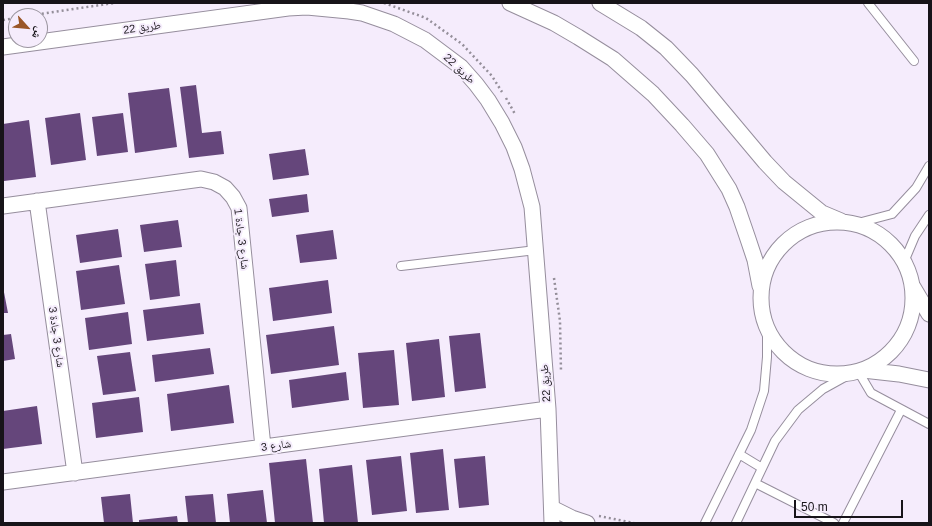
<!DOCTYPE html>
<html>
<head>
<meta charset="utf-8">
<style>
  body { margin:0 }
  #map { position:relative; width:932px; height:526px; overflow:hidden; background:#f5ecfc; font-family:Helvetica,"Noto Naskh Arabic",sans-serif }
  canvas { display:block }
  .frame { position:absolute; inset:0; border:4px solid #171419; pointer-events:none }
  .north { position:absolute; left:8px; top:8px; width:40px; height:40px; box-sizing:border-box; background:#f5ecfc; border:1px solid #9c96a1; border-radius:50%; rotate:117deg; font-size:11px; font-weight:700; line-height:16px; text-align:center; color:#171419 }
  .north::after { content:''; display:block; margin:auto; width:14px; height:18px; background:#9a5627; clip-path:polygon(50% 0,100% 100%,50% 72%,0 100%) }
  .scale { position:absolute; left:794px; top:500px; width:109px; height:18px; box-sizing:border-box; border:2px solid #171419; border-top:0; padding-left:5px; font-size:12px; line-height:14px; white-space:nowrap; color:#171419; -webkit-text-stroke:3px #f5ecfc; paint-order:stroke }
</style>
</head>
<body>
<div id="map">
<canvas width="932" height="526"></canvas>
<div class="frame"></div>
<div class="north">ش</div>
<div class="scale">50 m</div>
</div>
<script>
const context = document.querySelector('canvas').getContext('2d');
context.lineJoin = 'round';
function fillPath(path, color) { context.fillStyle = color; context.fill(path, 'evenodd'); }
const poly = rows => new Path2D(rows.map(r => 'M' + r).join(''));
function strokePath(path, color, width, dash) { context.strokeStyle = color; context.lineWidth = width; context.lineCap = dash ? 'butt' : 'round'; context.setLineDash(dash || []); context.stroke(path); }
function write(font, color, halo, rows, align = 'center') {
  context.font = font + ' Helvetica,"Noto Naskh Arabic",sans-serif'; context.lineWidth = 4; context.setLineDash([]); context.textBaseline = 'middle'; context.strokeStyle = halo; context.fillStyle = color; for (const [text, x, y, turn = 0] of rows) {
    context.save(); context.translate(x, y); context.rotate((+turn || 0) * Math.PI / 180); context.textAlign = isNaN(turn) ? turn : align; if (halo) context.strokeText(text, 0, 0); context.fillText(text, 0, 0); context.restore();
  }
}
fillPath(poly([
  [196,85,202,133,221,131,224,154,189,158,180,87],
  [169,88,177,147,135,153,128,93],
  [80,113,86,160,51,165,45,118],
  [123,113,128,152,97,156,92,117],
  [29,120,36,177,4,181,3,124],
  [305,149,309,175,273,180,269,154],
  [307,194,309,212,272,217,269,199],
  [178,220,182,247,144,252,140,225],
  [118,229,122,257,80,263,76,235],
  [333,230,337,259,300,263,296,235],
  [176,260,180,296,150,300,145,264],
  [119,265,125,304,81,310,76,271],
  [328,280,332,313,273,321,269,288],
  [3,287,8,313,3,313],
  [200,303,204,334,147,341,143,310],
  [128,312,132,344,89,350,85,318],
  [334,326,339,365,271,374,266,335],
  [480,333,486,388,455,392,449,336],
  [11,334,15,359,3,361,3,335],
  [439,339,445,397,412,401,406,343],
  [210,348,214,374,155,382,152,355],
  [394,350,399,405,363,408,358,353],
  [130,352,136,391,103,395,97,356],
  [346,372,349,400,292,408,289,380],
  [229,385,234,423,171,431,167,394],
  [139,397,143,432,96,438,92,403],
  [37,406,42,444,3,449,3,411],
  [443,449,449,510,416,513,410,453],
  [401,456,407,511,372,515,366,460],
  [485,456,489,505,459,508,454,459],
  [306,459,313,523,275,523,269,463],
  [352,465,358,523,324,523,319,469],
  [263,490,267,523,230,523,227,494],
  [130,494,133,523,104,523,101,497],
  [213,494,216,523,188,523,185,496],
  [177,516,178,523,139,523,139,520]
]), '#65467b');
const lane = poly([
  [868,3,914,61],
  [854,224,892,214,916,188,929,166],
  [904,262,915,236,929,215],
  [401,266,536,250],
  [858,371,871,393,929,424],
  [739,454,762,468],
  [755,483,834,523],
  [705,523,751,430,764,391,767,357,767,327],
  [736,523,775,441,798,410,823,389,852,373],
  [843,523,901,410]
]);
const street = poly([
  [510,3,554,23,578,37,613,59,653,94,682,125,707,154,729,189,737,207,748,239,755,260,760,286],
  [600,3,641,28,666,48,692,75,765,162,784,182,822,213,841,221],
  [3,47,288,8,307,7,349,11,362,13,394,24,425,40,461,67,476,84,488,100,502,123,514,147,522,169,532,207,548,409,552,523],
  [37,201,75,473],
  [3,206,201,179,214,182,225,188,233,197,239,208,263,447],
  '761 298a76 76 0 1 1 152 0a76 76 0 1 1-152 0Z',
  [913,287,929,314],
  [863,370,899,374,929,380],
  [3,482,548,409],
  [552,508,572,518,587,523]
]);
strokePath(lane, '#968e9d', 10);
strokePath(street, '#968e9d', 17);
strokePath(poly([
  [384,3,426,18,462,44,492,76,502,92],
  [27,16,114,3],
  [3,20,16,18],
  [506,98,515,114],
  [554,278,560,321,561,372],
  [599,516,634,523]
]), '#948e99', 2.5, [2, 3]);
strokePath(lane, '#fff', 8);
strokePath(street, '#fff', 15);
write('11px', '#171419', '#f5ecfc', [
  ["طريق 22",142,28,-8],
  ["طريق 22",459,69,43],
  ["شارع 3 جادة 1",241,239,83],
  ["شارع 3 جادة 3",56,337,82],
  ["طريق 22",546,383,-94],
  ["شارع 3",276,446,-8]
]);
</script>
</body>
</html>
